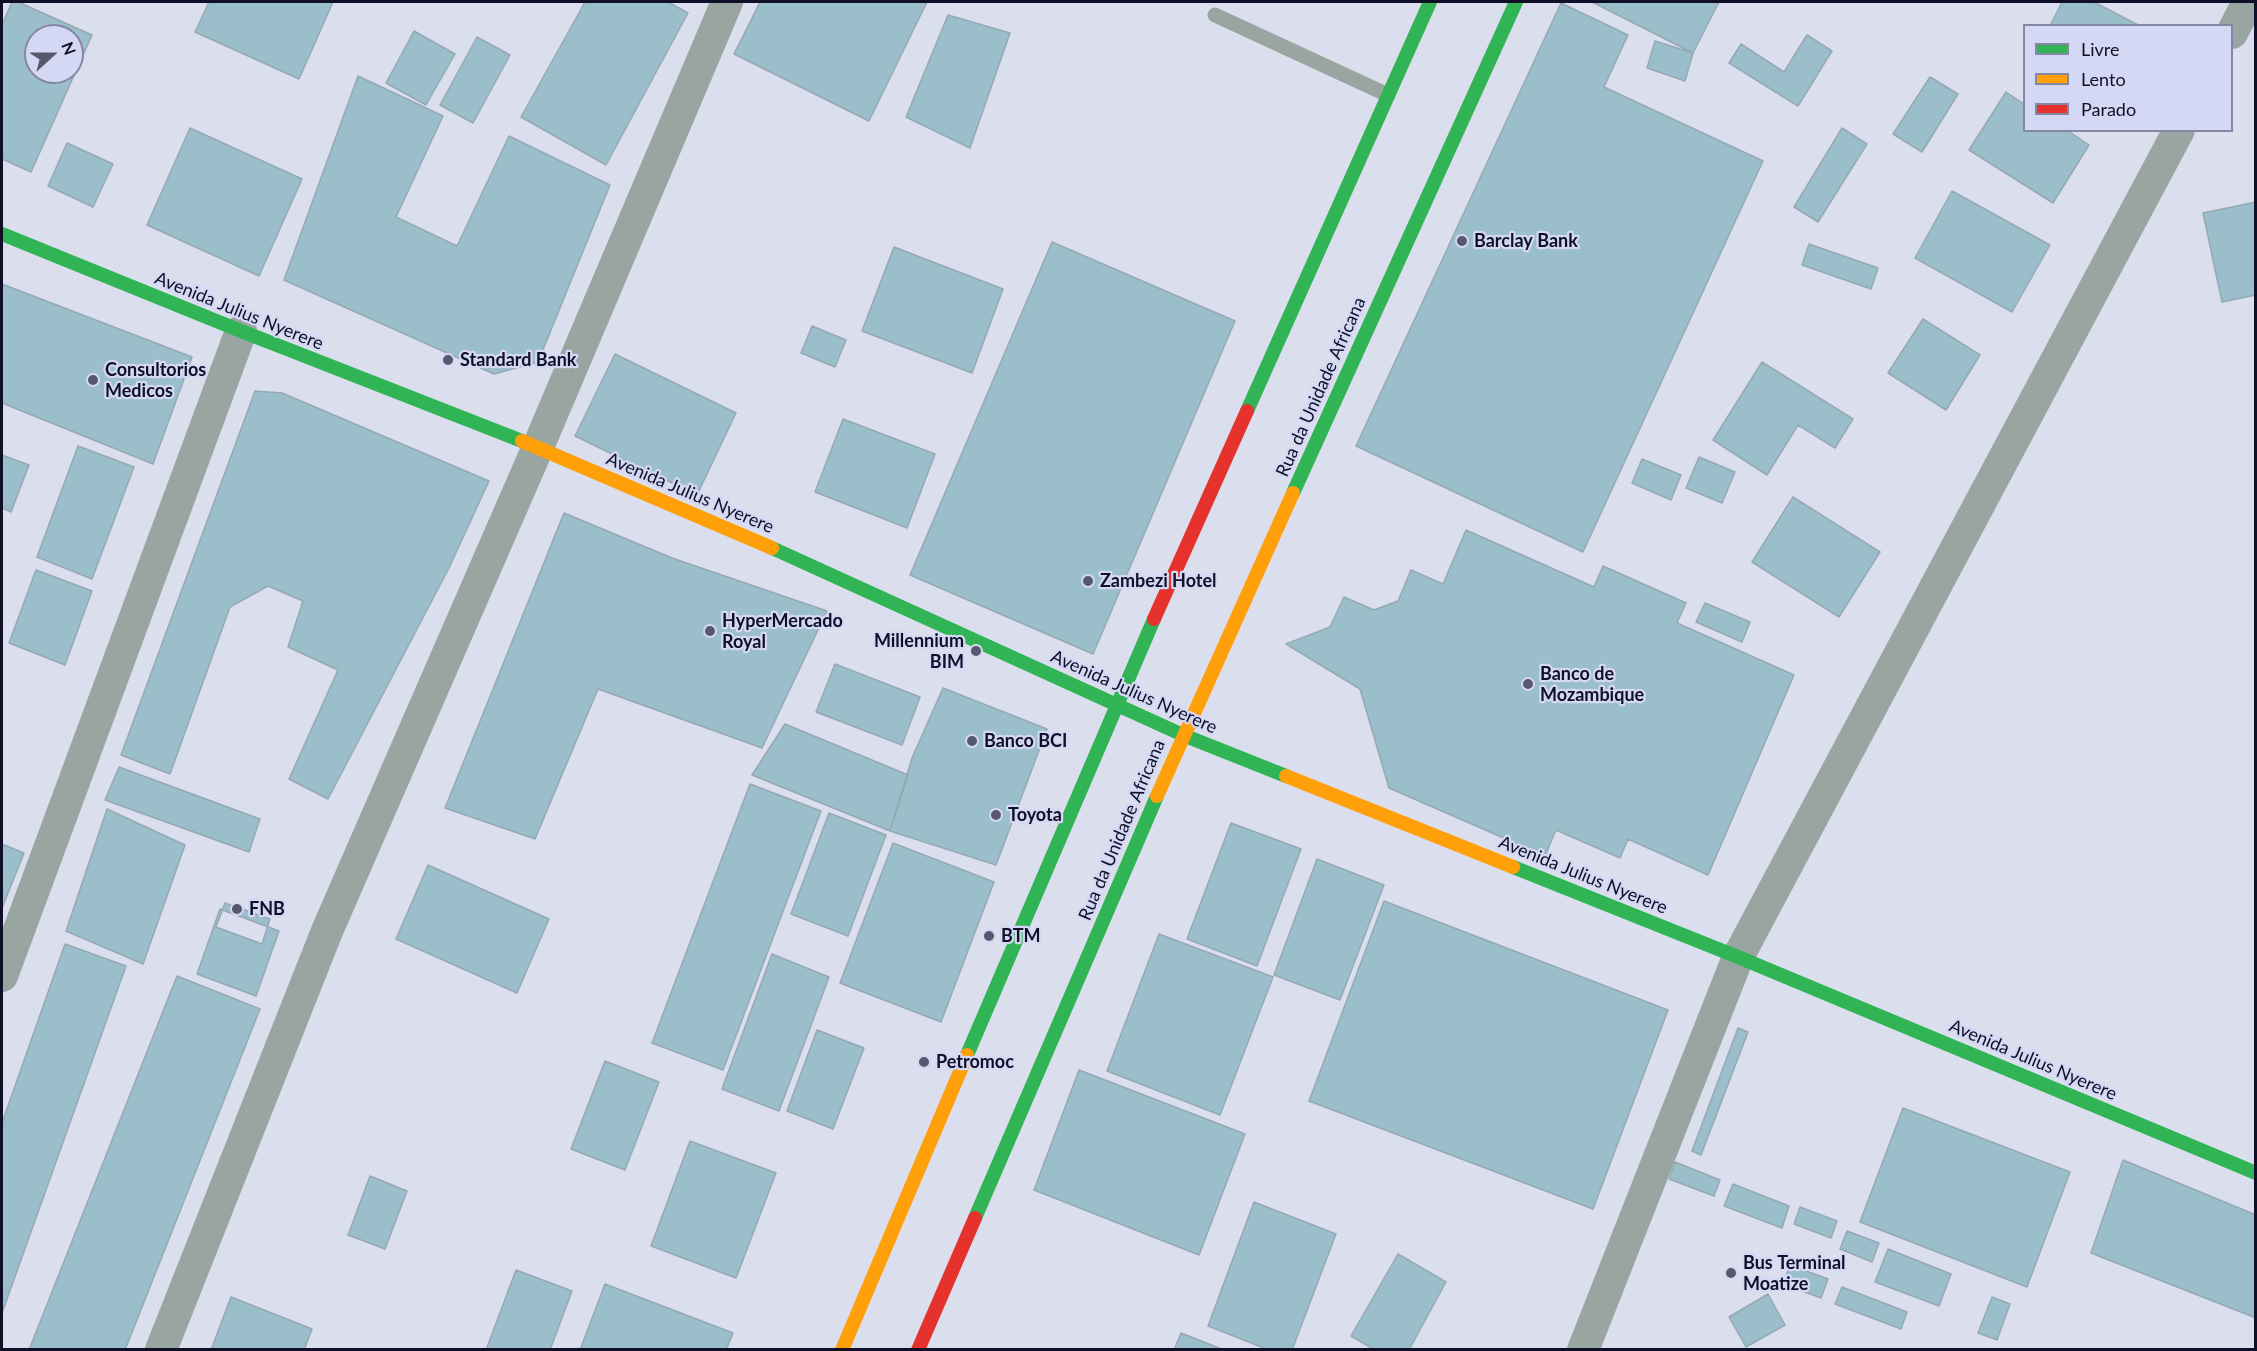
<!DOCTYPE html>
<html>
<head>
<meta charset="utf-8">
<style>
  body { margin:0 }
  #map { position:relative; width:2257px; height:1351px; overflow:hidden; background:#dbdeed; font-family:Lato,sans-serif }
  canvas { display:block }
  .frame { position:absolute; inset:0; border:3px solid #0f1028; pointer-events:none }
  .legend { position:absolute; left:2023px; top:24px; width:210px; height:108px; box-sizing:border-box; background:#d4d8f4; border:2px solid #8588a2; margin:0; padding:8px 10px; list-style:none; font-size:18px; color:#0f1028 }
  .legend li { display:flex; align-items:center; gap:12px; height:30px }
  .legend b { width:30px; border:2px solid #8588a2 }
  .north { position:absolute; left:24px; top:24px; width:60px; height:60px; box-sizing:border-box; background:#d4d8f4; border:2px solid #8588a2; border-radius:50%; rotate:69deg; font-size:16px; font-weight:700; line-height:24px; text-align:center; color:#0f1028 }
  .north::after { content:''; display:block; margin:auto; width:21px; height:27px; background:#56586d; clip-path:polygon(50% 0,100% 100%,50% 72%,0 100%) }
</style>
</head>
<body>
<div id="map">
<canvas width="2257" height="1351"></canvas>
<div class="frame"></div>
<ul class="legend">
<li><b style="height:8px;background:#30b455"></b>Livre</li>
<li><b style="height:8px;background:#ff9f0a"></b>Lento</li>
<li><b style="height:8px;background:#e5322d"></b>Parado</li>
</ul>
<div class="north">N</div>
</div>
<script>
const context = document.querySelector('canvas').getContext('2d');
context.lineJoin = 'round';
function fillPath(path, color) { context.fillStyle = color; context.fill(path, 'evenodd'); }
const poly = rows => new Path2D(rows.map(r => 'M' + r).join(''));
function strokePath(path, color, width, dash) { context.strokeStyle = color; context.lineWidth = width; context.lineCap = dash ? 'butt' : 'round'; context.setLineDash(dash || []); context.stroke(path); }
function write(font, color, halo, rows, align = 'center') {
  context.font = font + ' Lato,sans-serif'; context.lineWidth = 4.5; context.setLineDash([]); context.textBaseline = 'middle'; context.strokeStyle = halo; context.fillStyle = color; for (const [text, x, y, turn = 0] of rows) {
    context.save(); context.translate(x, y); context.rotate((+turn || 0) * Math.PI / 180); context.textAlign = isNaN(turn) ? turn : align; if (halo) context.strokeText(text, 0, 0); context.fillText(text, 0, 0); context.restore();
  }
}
const building = poly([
  [12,2,18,2,92,35,31,172,2,159,2,25,12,2],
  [36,36,72,36,72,72,36,72,36,36],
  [209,2,333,2,299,79,195,32,209,2],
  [585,2,668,2,688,13,606,165,521,117,585,2],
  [760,2,927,2,869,121,734,54,760,2],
  [1592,2,1719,2,1693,53,1592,2],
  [2062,2,2094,2,2140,26,2050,26,2062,2],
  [1561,3,1628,35,1604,87,1763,161,1583,552,1356,446,1561,3],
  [948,15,1010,33,970,148,906,117,948,15],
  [414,31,455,54,426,105,386,83,414,31],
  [1807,35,1832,51,1798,106,1729,63,1741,44,1784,72,1807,35],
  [477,37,510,55,473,123,440,105,477,37],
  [1655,41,1693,53,1685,81,1647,68,1655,41],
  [358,76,443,116,396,217,457,246,509,136,610,185,538,362,494,374,284,280,358,76],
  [1930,77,1958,94,1922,152,1893,134,1930,77],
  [2006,92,2024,104,2024,130,2067,130,2089,145,2053,203,1969,150,2006,92],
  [190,128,302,179,259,276,147,225,190,128],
  [1842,128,1867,144,1818,222,1794,207,1842,128],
  [67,143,113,164,93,207,48,186,67,143],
  [1952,191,2050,245,2012,312,1915,258,1952,191],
  [2256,202,2256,295,2222,302,2203,213,2256,202],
  [1052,242,1235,321,1093,654,910,575,1052,242],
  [1809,244,1878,268,1871,289,1802,265,1809,244],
  [894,247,1003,289,972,373,862,331,894,247],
  [2,284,192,357,153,464,2,403,2,284],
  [1923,319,1980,355,1946,410,1888,373,1923,319],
  [812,326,846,340,835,367,801,353,812,326],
  [615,354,736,413,697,495,575,436,615,354],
  [1762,362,1853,419,1835,448,1798,425,1767,475,1713,440,1762,362],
  [255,391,282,393,489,481,449,568,328,799,289,779,338,670,288,647,303,601,268,586,230,607,170,774,121,755,255,391],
  [843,419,935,454,907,528,815,492,843,419],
  [78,446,134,467,92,579,37,557,78,446],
  [2,455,29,465,11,512,2,508,2,455],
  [1699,457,1735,472,1722,503,1686,488,1699,457],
  [1642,459,1681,475,1671,500,1632,483,1642,459],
  [1793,497,1880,552,1839,617,1752,562,1793,497],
  [564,513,672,558,827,611,762,748,598,689,535,839,445,808,564,513],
  [1466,530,1594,587,1603,566,1686,603,1677,623,1794,675,1708,875,1628,839,1620,858,1556,830,1545,856,1389,788,1360,689,1286,644,1330,627,1344,597,1374,610,1398,601,1411,570,1443,584,1466,530],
  [36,570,92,591,65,665,9,643,36,570],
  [1705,603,1750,622,1742,642,1696,622,1705,603],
  [835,664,920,697,902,745,816,712,835,664],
  [943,688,1047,729,996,865,890,831,912,758,943,688],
  [785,724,908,775,890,831,752,775,785,724],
  [119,767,260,819,249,852,105,800,119,767],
  [750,784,821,811,723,1070,652,1043,750,784],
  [107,809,185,845,143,964,66,931,107,809],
  [829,813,886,835,848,936,791,914,829,813],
  [1231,823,1301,849,1257,966,1187,939,1231,823],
  [893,843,994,882,941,1022,840,983,893,843],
  [2,844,24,853,2,908,2,844],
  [1317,859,1384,885,1340,1000,1274,975,1317,859],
  [428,865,549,919,517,993,396,939,428,865],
  [1384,901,1668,1010,1593,1209,1309,1101,1384,901],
  [225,903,270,919,262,944,216,927,225,903],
  [220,909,279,931,256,996,197,974,220,909],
  [1159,934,1273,977,1220,1115,1107,1071,1159,934],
  [65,944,126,966,2,1313,2,1123,65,944],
  [772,954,829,977,779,1111,722,1089,772,954],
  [177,976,260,1009,125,1350,29,1350,177,976],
  [1738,1028,1748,1032,1701,1155,1692,1151,1738,1028],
  [817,1030,864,1048,833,1129,787,1111,817,1030],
  [605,1061,659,1082,625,1170,571,1149,605,1061],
  [1079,1070,1245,1134,1199,1255,1034,1190,1079,1070],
  [1903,1108,2070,1172,2027,1287,1860,1222,1903,1108],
  [690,1141,776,1173,736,1278,651,1246,690,1141],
  [2123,1160,2256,1215,2256,1318,2091,1253,2123,1160],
  [1675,1162,1720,1180,1714,1196,1669,1179,1675,1162],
  [370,1176,407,1191,385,1249,348,1235,370,1176],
  [1733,1184,1789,1206,1782,1228,1724,1206,1733,1184],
  [1254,1202,1336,1234,1292,1350,1269,1350,1208,1326,1254,1202],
  [1800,1207,1837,1221,1831,1238,1794,1224,1800,1207],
  [1847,1231,1879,1243,1872,1262,1840,1249,1847,1231],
  [1888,1249,1951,1274,1939,1306,1875,1282,1888,1249],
  [1398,1254,1446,1282,1409,1350,1375,1350,1351,1336,1398,1254],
  [1790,1265,1828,1279,1821,1298,1783,1284,1790,1265],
  [516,1270,572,1291,550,1350,486,1350,516,1270],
  [605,1284,733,1333,726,1350,580,1350,605,1284],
  [1842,1287,1907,1312,1901,1329,1835,1304,1842,1287],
  [1768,1294,1785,1325,1746,1347,1729,1317,1768,1294],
  [231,1297,312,1329,304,1350,211,1350,231,1297],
  [1992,1297,2010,1304,1997,1340,1978,1333,1992,1297],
  [1181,1333,1224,1350,1174,1350,1181,1333]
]);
fillPath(building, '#9bbecb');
strokePath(building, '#95a9b4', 1.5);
strokePath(poly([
  [1215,15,1388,95]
]), '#98a5a0', 15);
strokePath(poly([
  [2232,33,2248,2],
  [2,976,241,331],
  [161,1350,327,931,538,447,727,2],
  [1583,1350,1738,957,2179,130]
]), '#98a5a0', 32);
strokePath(poly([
  [2,234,241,331,522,441],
  [1247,411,1430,2],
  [1293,493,1516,2],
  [772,548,1183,735,1286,776],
  [1513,867,1738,957,2256,1173],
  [967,1055,1154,619],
  [975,1218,1157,796]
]), '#30b455', 14);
strokePath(poly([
  [522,441,772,548],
  [1286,776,1513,867],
  [1157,796,1293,493],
  [842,1350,967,1055]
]), '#ff9f0a', 14);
strokePath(poly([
  [1154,619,1247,411],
  [918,1350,975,1218]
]), '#e5322d', 14);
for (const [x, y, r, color] of [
  [1462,241,6,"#56586d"],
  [448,360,6,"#56586d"],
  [93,380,6,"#56586d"],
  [1088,581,6,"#56586d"],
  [710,631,6,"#56586d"],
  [976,651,6,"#56586d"],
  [1528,684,6,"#56586d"],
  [972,741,6,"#56586d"],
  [996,815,6,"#56586d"],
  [237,909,6,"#56586d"],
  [989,936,6,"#56586d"],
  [924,1062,6,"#56586d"],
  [1731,1273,6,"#56586d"]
]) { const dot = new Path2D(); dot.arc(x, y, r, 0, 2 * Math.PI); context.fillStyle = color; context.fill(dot); strokePath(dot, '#d4d8f4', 2); }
write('bold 18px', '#0f1028', '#d4d8f4', [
  ["Barclay Bank",1474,241],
  ["Standard Bank",460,360],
  ["Consultorios",105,370],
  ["Medicos",105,391],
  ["Zambezi Hotel",1100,581],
  ["HyperMercado",722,621],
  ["Royal",722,642],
  ["Millennium",964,641,"right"],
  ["BIM",964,662,"right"],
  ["Banco de",1540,674],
  ["Mozambique",1540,695],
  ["Banco BCI",984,741],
  ["Toyota",1008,815],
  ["FNB",249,909],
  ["BTM",1001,936],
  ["Petromoc",936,1062],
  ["Bus Terminal",1743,1263],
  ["Moatize",1743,1284]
], 'left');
write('18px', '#0f1028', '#d4d8f4', [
  ["Avenida Julius Nyerere",239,311,22],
  ["Rua da Unidade Africana",1321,387,-66],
  ["Avenida Julius Nyerere",690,493,23],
  ["Avenida Julius Nyerere",1134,692,24],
  ["Rua da Unidade Africana",1122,830,-67],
  ["Avenida Julius Nyerere",1583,875,22],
  ["Avenida Julius Nyerere",2033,1060,23]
]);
</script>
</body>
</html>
